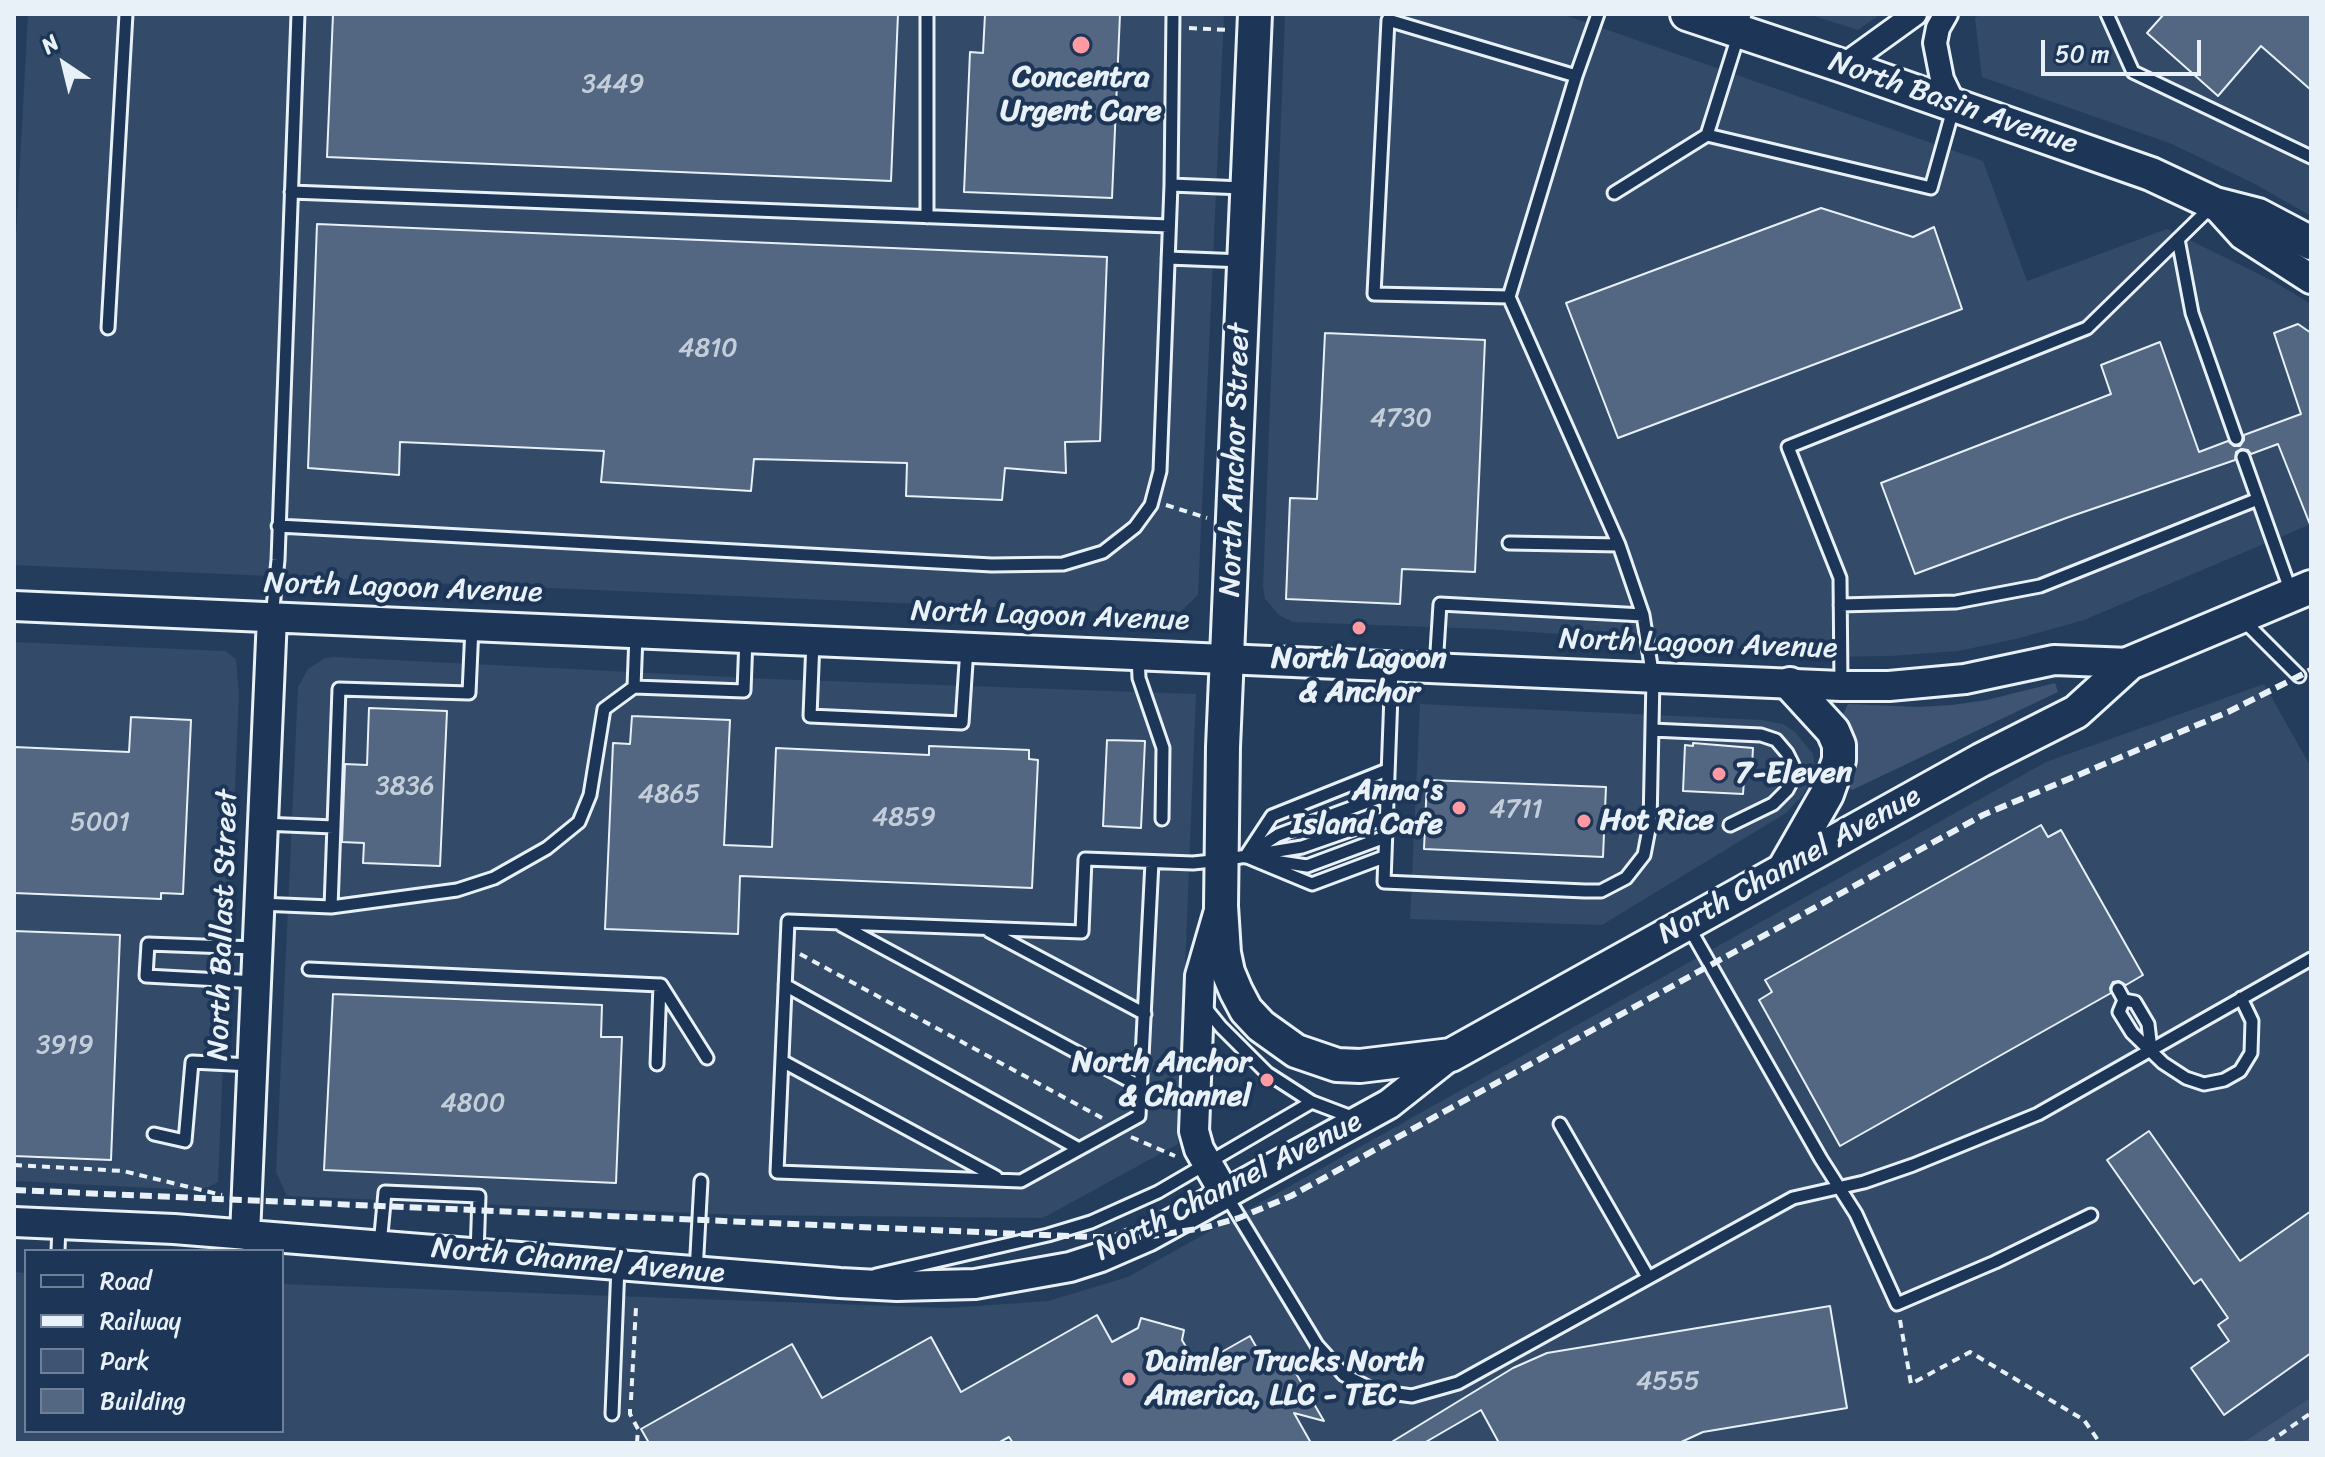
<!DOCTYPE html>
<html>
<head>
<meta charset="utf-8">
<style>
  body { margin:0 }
  #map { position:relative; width:2325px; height:1457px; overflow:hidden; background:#253d5d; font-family:Sriracha,sans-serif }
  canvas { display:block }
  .frame { position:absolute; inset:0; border:16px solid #e8f1f8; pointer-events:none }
  .legend { position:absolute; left:24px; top:1249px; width:260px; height:184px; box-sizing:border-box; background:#1d3557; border:2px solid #6e8097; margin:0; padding:10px 14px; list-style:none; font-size:24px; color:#e8f1f8 }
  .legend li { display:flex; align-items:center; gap:16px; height:40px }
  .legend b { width:40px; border:2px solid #6e8097 }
  .north { position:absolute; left:24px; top:24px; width:80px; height:80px; -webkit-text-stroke:6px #1d3557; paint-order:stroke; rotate:325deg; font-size:22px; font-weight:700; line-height:32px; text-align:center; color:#e8f1f8 }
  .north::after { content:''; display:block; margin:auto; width:28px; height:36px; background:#e8f1f8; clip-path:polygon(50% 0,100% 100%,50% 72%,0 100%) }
  .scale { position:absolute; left:2041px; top:40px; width:160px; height:36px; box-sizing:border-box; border:4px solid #e8f1f8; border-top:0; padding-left:10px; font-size:24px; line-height:28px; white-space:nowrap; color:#e8f1f8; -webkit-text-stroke:6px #1d3557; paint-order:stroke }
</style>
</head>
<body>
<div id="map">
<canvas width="2325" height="1457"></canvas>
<div class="frame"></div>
<ul class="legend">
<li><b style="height:10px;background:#1d3557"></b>Road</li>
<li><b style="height:10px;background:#e8f1f8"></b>Railway</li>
<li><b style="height:22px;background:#3e5472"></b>Park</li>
<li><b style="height:22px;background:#536782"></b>Building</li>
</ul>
<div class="north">N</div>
<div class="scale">50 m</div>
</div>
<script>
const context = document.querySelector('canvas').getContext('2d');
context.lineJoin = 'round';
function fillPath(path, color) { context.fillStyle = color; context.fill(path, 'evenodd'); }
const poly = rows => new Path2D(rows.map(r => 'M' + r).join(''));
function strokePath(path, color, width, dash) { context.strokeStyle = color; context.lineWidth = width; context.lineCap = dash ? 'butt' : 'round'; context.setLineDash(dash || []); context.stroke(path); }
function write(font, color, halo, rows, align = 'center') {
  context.font = font + ' Sriracha,sans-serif'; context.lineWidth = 8; context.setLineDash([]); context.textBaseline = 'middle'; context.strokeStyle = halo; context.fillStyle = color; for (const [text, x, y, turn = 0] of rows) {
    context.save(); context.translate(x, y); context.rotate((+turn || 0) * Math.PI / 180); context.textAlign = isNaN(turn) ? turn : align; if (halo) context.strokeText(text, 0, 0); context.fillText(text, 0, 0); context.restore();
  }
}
fillPath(poly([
  [28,14,1224,14,1198,595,1177,615,14,565,14,274],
  [1285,14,1562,14,1983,161,2027,281,2167,229,2273,281,2311,304,2311,524,2084,620,2016,639,1958,651,1890,656,1823,657,1679,642,1486,629,1293,622,1280,616,1265,599,1263,587],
  [1808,14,1881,14,1858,30],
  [1980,14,2311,14,2311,216,2253,183,2172,144,1982,77,1975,18],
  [14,642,225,651,236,659,239,694,218,1182,208,1187,192,1190,14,1181],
  [334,657,770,679,1196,694,1178,1144,1043,1218,740,1215,287,1196,276,1172,298,687,308,669,325,658],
  [2264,684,2311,767,2311,1397,2242,1443,14,1443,14,1272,26,1273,26,1431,282,1431,282,1284,948,1308,1048,1301,1128,1277,2046,762],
  [1420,704,1762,720,1783,724,1795,732,1813,754,1815,768,1812,780,1803,795,1786,813,1602,925,1410,919]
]), '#334a68');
fillPath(poly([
  [2055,683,2058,692,1852,790,1845,785,1854,740,1843,715,1848,704,1918,707,1952,705,1987,700],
  [2311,1397,2311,1443,2242,1443]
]), '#3e5472');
const building = poly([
  [333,14,898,14,891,181,327,157,333,14],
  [985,14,1120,14,1112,198,964,192,970,52,983,53,985,14],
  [2164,14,2311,14,2311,90,2261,46,2218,96,2147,33,2164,14],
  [1821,208,1913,237,1934,227,1962,309,1618,438,1566,303,1821,208],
  [317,224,1107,257,1100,441,1065,442,1066,473,1005,468,1002,500,906,496,907,463,754,459,751,491,601,482,604,451,400,442,399,475,308,468,317,224],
  [2298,324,2311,333,2311,527,2278,444,2251,454,2248,450,2241,449,2236,452,2235,460,2069,517,1915,574,1881,483,2111,394,2101,365,2160,342,2199,452,2228,441,2234,446,2240,446,2244,440,2244,435,2301,414,2274,333,2298,324],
  [1325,333,1485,340,1475,572,1402,569,1400,604,1286,599,1290,498,1317,499,1325,333],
  [369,708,447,711,440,866,363,863,364,843,342,842,345,764,367,765,369,708],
  [632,716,730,720,724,845,772,847,776,748,929,755,929,746,1029,750,1029,759,1038,760,1032,888,740,876,738,934,605,929,613,743,630,744,632,716],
  [131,717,191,720,183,894,161,893,161,899,14,893,14,747,129,752,131,717],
  [1107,740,1145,741,1141,828,1103,826,1107,740],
  [1693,743,1753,748,1752,766,1745,766,1743,794,1683,791,1685,745,1693,746,1693,743],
  [1427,780,1606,787,1603,857,1424,849,1427,780],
  [2041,825,2048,837,2061,830,2143,975,2126,985,2119,981,2113,982,2110,988,2111,993,1840,1146,1759,1000,1772,992,1765,980,2041,825],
  [14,931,120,935,111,1160,14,1156,14,931],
  [333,994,602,1005,601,1037,622,1037,616,1183,324,1170,333,994],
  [2149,1131,2240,1261,2311,1211,2311,1353,2224,1415,2191,1368,2229,1341,2218,1325,2228,1318,2201,1279,2194,1284,2107,1160,2149,1131],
  [1830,1306,1847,1408,1703,1432,1679,1443,1499,1443,1481,1410,1424,1443,1390,1443,1513,1368,1547,1353,1830,1306],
  [1097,1315,1112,1342,1138,1328,1141,1318,1184,1330,1182,1340,1197,1366,1250,1336,1266,1364,1284,1353,1324,1421,1294,1413,1311,1443,1013,1443,1009,1437,998,1443,649,1443,641,1429,792,1344,822,1398,931,1337,961,1392,1097,1315]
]);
fillPath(building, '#536782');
strokePath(building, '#e8f1f8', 2);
const service = poly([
  [1745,14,1707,135,1931,188,1954,106],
  [2107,14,2133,72,2311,157],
  [1171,185,1243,188],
  [291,192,1169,226],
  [1614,193,1707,135],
  [927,217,927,14],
  [2178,239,2192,313,2236,438],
  [1168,258,1243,261],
  [1509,297,1576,76],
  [108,328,126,14],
  [2243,457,2291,592],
  [278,526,992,565,1063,564,1103,552,1135,527,1151,505,1160,471,1171,185,1173,14],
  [1509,543,1619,545],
  [1840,605,1956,602,2040,586,2258,499],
  [272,617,278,560,298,14],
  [2244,621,2299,676],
  [813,641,810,716,962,723,967,648],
  [1138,655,1139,678,1163,748,1162,819],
  [1436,667,1440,604,1643,615],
  [1392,668,1384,882,1585,891,1601,891,1626,878,1644,855,1650,824,1653,678,1643,615,1619,545,1509,297,1374,294,1388,20,1576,76,1598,14],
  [1841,684,1840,578,1788,447,2087,328,2211,207],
  [634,687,636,635],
  [1652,730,1761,735,1776,740,1787,753,1793,765,1793,779,1787,790,1773,804,1730,825],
  [262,824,334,827],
  [1249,854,1278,835,1386,795],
  [1245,857,1272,816,1387,770],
  [1247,857,1312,884,1384,857],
  [1261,859,1307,866,1385,837],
  [1152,862,1139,1116,1021,1181,777,1172,788,921,1082,932,1085,859,1193,863,1222,860,1302,847,1385,818],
  [259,904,331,907,339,689,469,693,472,627],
  [331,907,457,890,494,878,547,848,579,822,590,795,604,709,634,687,744,691,746,638],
  [1687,924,1821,1159,1856,1214,1897,1304,1995,1262,2091,1215],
  [841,925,1141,1087],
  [989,931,1145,1014],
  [255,948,148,944,146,976,257,982],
  [309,969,660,985,657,1064],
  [661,985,707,1058],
  [785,985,1079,1149],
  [2118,989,2124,1000,2135,1002,2148,1024,2151,1050],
  [2124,1000,2119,1012,2132,1033,2163,1063,2186,1078,2204,1084,2224,1080,2240,1071,2251,1053,2252,1021,2241,998],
  [1204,1006,1221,1027,1267,1073,1312,1102,1354,1118],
  [782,1061,996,1177],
  [1560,1124,1648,1277],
  [154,1134,185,1141,192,1062,251,1065],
  [1226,1195,1317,1345,1344,1375,1376,1391,1412,1396,1458,1383,1793,1198,1864,1182,1913,1165,2038,1114,2311,959],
  [380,1245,385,1192,479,1196,477,1254],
  [58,1251,59,1225],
  [696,1272,701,1181],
  [876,1275,1048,1235,1091,1222,1158,1192,1312,1102],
  [612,1414,618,1266]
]);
const minor = poly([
  [1946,14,1938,28,1935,43,1942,79,1954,104],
  [1843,66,1915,14]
]);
const tertiary = poly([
  [2215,204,2243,235,2311,279],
  [14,606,1841,686,1889,686,1965,679,2054,660,2130,663],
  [1218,914,1200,976,1194,1131,1199,1149,1225,1194],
  [14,1222,174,1229,840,1283,897,1286,975,1284,1070,1267,1101,1257,1147,1237,1389,1104,1451,1055],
  [245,1235,272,617]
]);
const secondary = poly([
  [1255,14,1223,747,1221,906,1224,953,1228,972,1236,991,1246,1010,1261,1026,1296,1051,1337,1065,1360,1066,1451,1055,1981,760,2076,712,2130,663,2311,587],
  [1687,14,1843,66,2151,174,2215,204,2258,215,2311,243],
  [1784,869,1827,794,1839,760,1839,745,1833,731,1790,684]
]);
strokePath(service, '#e8f1f8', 17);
strokePath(minor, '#e8f1f8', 28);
strokePath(tertiary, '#e8f1f8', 34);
strokePath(secondary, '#e8f1f8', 38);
strokePath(poly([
  [1189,28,1228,30],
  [1166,505,1207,518],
  [800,954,1102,1118],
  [1131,1137,1175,1156],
  [14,1165,123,1171,222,1195],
  [1900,1320,1911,1384,1970,1352,2084,1420,2100,1443],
  [631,1400,636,1307],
  [630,1409,630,1414,638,1429,637,1443],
  [2268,1443,2311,1413]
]), '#e8f1f8', 4, [8, 6]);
strokePath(service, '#1d3557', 11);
strokePath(minor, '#1d3557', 22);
strokePath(tertiary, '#1d3557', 28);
strokePath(secondary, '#1d3557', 32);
strokePath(poly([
  [14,1190,1091,1237,1147,1237,1203,1228,1239,1218,1291,1196,1983,815,2228,712,2311,670]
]), '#e8f1f8', 6, [12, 6]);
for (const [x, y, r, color] of [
  [1081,45,10,"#ff9aa2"],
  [1359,628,8,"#ff9aa2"],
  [1719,774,8,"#ff9aa2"],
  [1459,808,8,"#ff9aa2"],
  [1584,821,8,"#ff9aa2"],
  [1267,1080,8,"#ff9aa2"],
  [1129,1379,8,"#ff9aa2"]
]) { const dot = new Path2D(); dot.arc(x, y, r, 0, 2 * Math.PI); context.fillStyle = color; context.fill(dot); strokePath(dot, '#1d3557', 3); }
write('26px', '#c3ceda', null, [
  ["3449",613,85],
  ["4810",708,349],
  ["4730",1401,419],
  ["3836",405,787],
  ["4865",669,795],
  ["4711",1516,810],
  ["4859",904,818],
  ["5001",100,823],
  ["3919",65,1046],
  ["4800",473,1104],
  ["4555",1668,1382]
]);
write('bold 30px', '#e8f1f8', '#1d3557', [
  ["Concentra",1081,78,"center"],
  ["Urgent Care",1081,112,"center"],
  ["North Lagoon",1359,659,"center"],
  ["& Anchor",1359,693,"center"],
  ["7-Eleven",1735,774],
  ["Anna's",1443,791,"right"],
  ["Island Cafe",1443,825,"right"],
  ["Hot Rice",1600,821],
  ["North Anchor",1251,1063,"right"],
  ["& Channel",1251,1097,"right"],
  ["Daimler Trucks North",1145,1362],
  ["America, LLC - TEC",1145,1396]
], 'left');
write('30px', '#e8f1f8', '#1d3557', [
  ["North Basin Avenue",1953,104,19],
  ["North Anchor Street",1236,460,-88],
  ["North Lagoon Avenue",403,589,2],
  ["North Lagoon Avenue",1050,617,2],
  ["North Lagoon Avenue",1698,645,2],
  ["North Channel Avenue",1790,866,-29],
  ["North Ballast Street",224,925,-88],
  ["North Channel Avenue",1229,1187,-27],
  ["North Channel Avenue",578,1262,5]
]);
</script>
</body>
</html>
